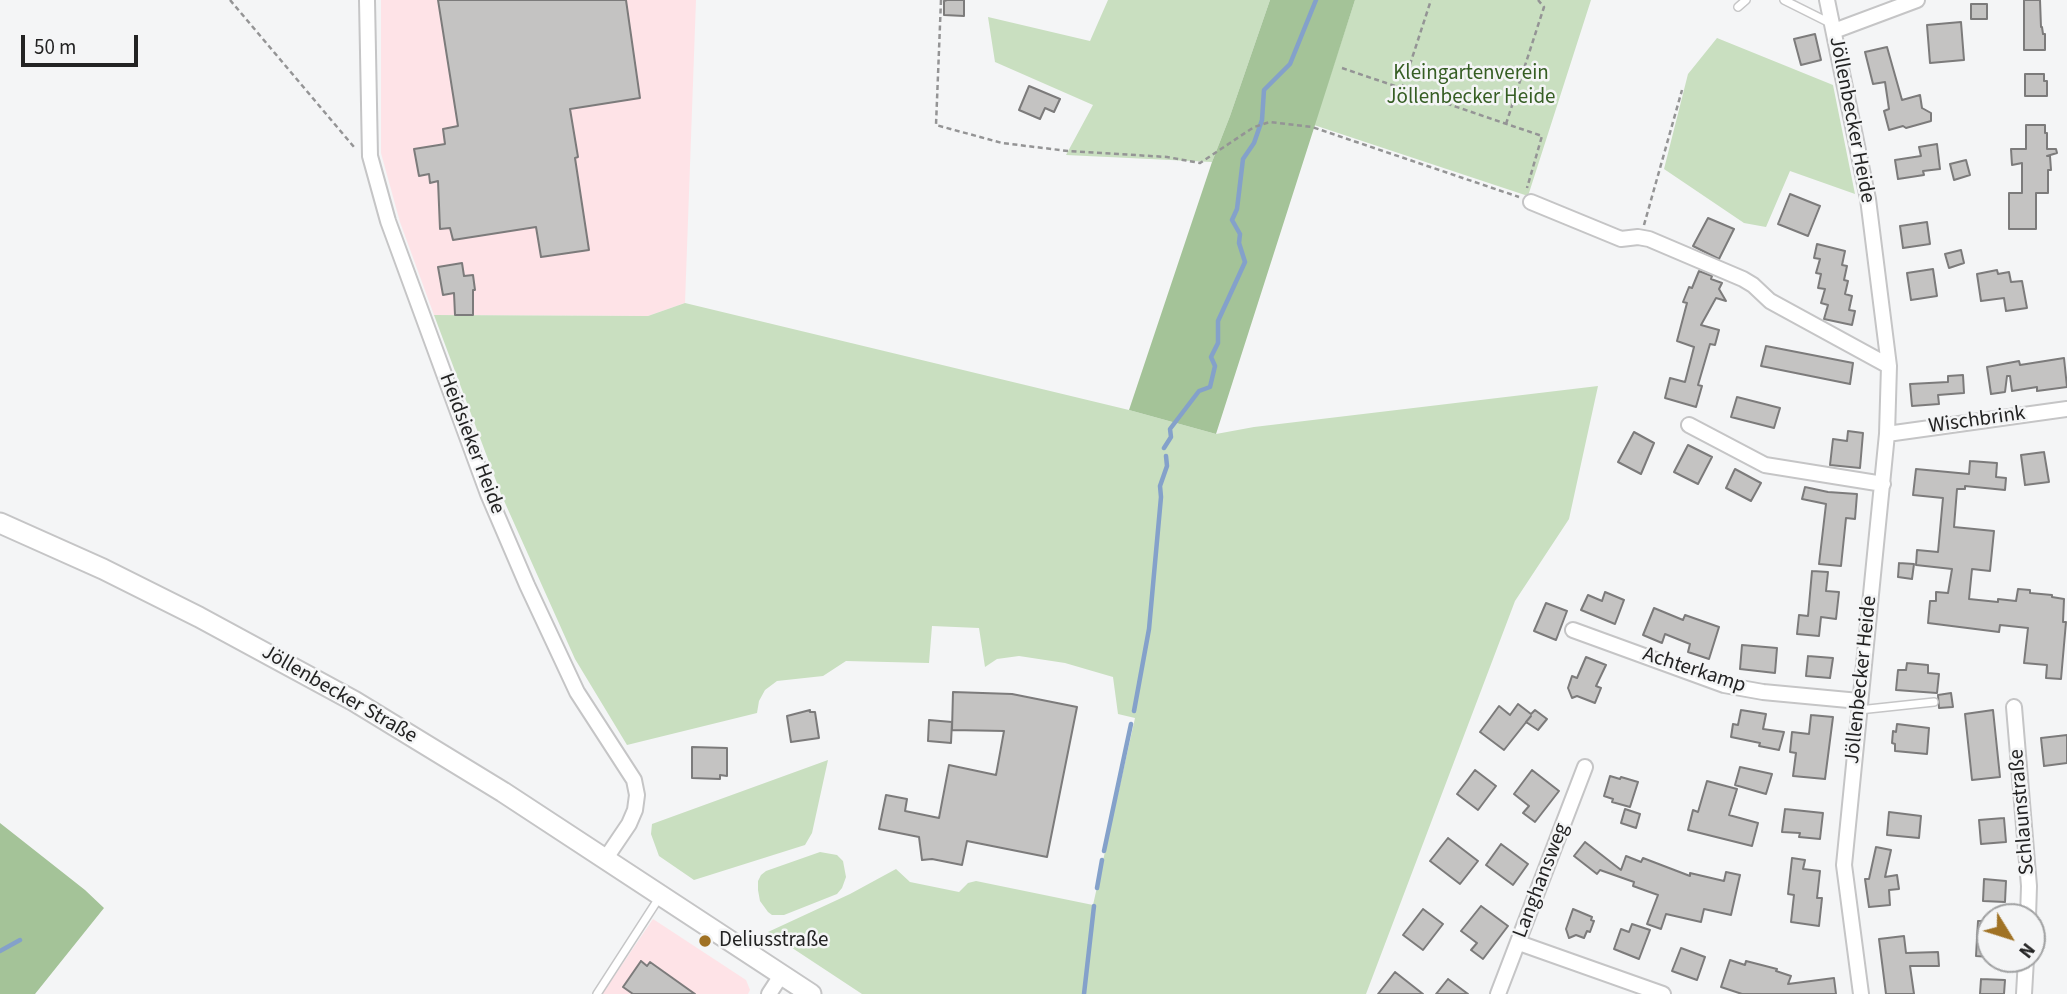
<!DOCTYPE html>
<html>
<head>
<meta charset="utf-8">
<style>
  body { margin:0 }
  #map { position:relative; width:2067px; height:994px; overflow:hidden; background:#f4f5f6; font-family:"Source Sans 3",sans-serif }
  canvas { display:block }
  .north { position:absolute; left:1976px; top:903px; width:70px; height:70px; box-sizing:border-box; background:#f4f5f6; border:2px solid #a0a1a2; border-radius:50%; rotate:128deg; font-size:19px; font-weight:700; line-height:28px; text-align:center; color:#232323 }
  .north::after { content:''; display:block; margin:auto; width:24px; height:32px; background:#a07224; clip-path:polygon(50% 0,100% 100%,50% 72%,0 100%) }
  .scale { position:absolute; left:21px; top:35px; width:117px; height:32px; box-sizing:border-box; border:4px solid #232323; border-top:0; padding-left:9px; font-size:21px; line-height:24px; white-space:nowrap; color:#232323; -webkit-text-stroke:5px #f4f5f6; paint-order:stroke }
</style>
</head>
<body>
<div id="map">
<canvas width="2067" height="994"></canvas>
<div class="north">N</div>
<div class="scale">50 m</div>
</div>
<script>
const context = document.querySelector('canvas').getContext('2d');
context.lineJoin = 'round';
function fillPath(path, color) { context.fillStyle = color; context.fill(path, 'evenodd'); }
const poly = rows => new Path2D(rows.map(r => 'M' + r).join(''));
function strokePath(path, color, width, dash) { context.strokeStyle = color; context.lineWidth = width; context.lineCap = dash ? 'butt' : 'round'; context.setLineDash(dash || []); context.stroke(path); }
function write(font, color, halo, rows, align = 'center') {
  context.font = font + ' "Source Sans 3",sans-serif'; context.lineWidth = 5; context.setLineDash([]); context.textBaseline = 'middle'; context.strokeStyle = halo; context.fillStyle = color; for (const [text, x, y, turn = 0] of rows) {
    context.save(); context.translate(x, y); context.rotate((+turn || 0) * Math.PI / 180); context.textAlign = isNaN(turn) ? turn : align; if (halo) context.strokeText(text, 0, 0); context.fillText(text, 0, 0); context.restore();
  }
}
fillPath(poly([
  [381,0,696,0,685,303,648,316,434,315,400,222,381,153],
  [653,919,746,980,750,990,748,994,602,994]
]), '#fee3e7');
fillPath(poly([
  [1108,0,1270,0,1230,116,1212,162,1066,155,1093,105,995,62,988,17,1090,41],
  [1355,0,1591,0,1528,196,1314,125],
  [1717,38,1833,85,1855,194,1790,171,1766,227,1744,223,1664,169,1688,74],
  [685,303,1129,410,1216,434,1254,427,1598,386,1569,519,1515,601,1366,994,862,994,768,932,850,894,896,869,910,882,959,892,968,883,976,881,1093,905,1135,718,1118,714,1113,677,1065,663,1019,656,997,659,985,667,979,628,932,626,929,663,846,661,823,676,777,681,765,690,759,701,757,713,627,745,575,659,501,494,434,315,648,316],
  [828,760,812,833,805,845,694,880,659,856,651,834,652,824],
  [820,852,837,855,843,861,846,877,842,888,837,894,784,915,772,915,768,912,760,901,758,890,758,881,761,875,766,871]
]), '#c9dfc0');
fillPath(poly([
  [1270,0,1355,0,1216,434,1129,410,1212,162,1230,116],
  [0,823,85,890,104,908,35,994,0,994]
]), '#a4c398');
strokePath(poly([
  [1164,448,1171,437,1170,429,1199,391,1210,387,1215,366,1211,357,1218,343,1218,321,1245,262,1239,243,1240,234,1232,220,1237,209,1243,159,1254,143,1262,120,1264,90,1290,64,1316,0],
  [1134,711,1149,629,1161,497,1160,486,1167,466,1166,456],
  [1104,851,1131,724],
  [1097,888,1102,860],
  [0,951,20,940],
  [1084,994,1094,906]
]), '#84a1ca', 4.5);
const building = poly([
  [438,0,626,0,640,98,570,109,578,157,575,158,589,250,541,257,536,227,453,240,450,228,440,229,438,181,430,183,429,174,419,176,414,149,445,144,443,129,458,126,438,0],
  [947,0,964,0,964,16,944,15,944,1,947,0],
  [2024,0,2040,0,2041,27,2042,27,2043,34,2045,34,2045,50,2024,50,2024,0],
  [1971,4,1987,4,1987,19,1971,19,1971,4],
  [1961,22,1964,60,1930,63,1927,25,1961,22],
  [1815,34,1821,60,1801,65,1794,39,1815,34],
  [1887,47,1902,100,1920,95,1922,108,1931,113,1931,121,1906,128,1903,126,1889,130,1884,111,1889,109,1885,82,1873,84,1865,52,1887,47],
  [2025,74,2044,74,2044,81,2047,81,2047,96,2025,96,2025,74],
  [1029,86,1060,99,1054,112,1045,108,1040,119,1019,110,1029,86],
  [2026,125,2045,125,2045,133,2047,133,2047,149,2056,149,2057,153,2047,156,2050,156,2051,170,2048,170,2048,193,2036,193,2036,229,2009,229,2009,193,2022,193,2022,163,2012,165,2011,149,2026,149,2026,125],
  [1937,144,1940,169,1923,171,1924,175,1898,179,1895,160,1921,156,1919,147,1937,144],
  [1966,160,1970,175,1954,180,1950,164,1966,160],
  [1790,194,1820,206,1808,236,1778,224,1790,194],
  [1708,218,1734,229,1719,259,1693,246,1708,218],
  [1927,222,1930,244,1903,248,1900,226,1927,222],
  [1817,244,1845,251,1842,265,1847,266,1844,280,1848,281,1845,294,1852,296,1849,310,1855,311,1852,325,1824,319,1828,305,1821,303,1825,289,1818,288,1821,274,1816,273,1820,259,1814,258,1817,244],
  [1961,250,1964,263,1949,268,1945,254,1961,250],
  [462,263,464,276,473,275,475,290,473,290,473,315,455,315,454,293,443,295,438,267,462,263],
  [1933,269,1937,296,1911,300,1907,273,1933,269],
  [1997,270,1998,274,2009,272,2011,282,2022,281,2027,308,2006,311,2004,298,1981,301,1977,274,1997,270],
  [1699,271,1712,276,1711,279,1722,283,1719,289,1726,301,1716,298,1701,325,1719,330,1715,345,1710,344,1698,385,1702,386,1696,407,1665,398,1670,378,1685,382,1694,347,1677,341,1687,303,1683,302,1689,287,1692,288,1699,271],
  [1766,346,1853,363,1850,384,1761,366,1766,346],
  [2064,358,2067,387,2037,391,2037,387,2012,391,2010,376,2007,376,2005,392,1991,394,1987,367,2019,361,2020,365,2064,358],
  [1963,375,1964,393,1938,395,1939,404,1912,406,1910,384,1948,382,1948,376,1963,375],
  [1737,397,1780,408,1774,428,1731,417,1737,397],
  [1848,431,1863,433,1860,468,1830,465,1833,439,1847,441,1848,431],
  [1634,432,1654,443,1641,474,1618,462,1634,432],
  [1688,445,1712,457,1698,484,1674,472,1688,445],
  [2044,452,2049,482,2025,485,2021,455,2044,452],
  [1970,461,1997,463,1996,477,2006,478,2005,490,1965,486,1965,489,1957,489,1954,527,1994,531,1990,571,1972,569,1969,599,1998,602,1998,599,2016,601,2018,589,2030,590,2030,593,2052,595,2052,597,2064,599,2063,622,2066,622,2061,679,2046,678,2047,665,2024,663,2028,628,2000,625,1999,632,1928,623,1930,601,1936,601,1936,592,1948,593,1952,569,1916,565,1917,550,1938,552,1943,498,1913,495,1916,469,1969,474,1970,461],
  [1735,469,1761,483,1751,501,1726,488,1735,469],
  [1805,487,1828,492,1857,494,1855,519,1846,518,1841,566,1819,564,1826,504,1802,499,1805,487],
  [1899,563,1914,564,1912,579,1898,577,1899,563],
  [1812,571,1828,572,1826,591,1839,592,1836,619,1821,617,1819,636,1797,634,1799,615,1808,616,1812,571],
  [1605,592,1624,600,1615,624,1581,610,1588,595,1602,601,1605,592],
  [1546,603,1567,611,1556,640,1534,631,1546,603],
  [1654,608,1683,620,1685,615,1719,627,1709,659,1688,652,1690,644,1665,634,1662,643,1643,635,1654,608],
  [1742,645,1777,648,1775,673,1740,669,1742,645],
  [1808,656,1833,658,1830,678,1806,676,1808,656],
  [1586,657,1606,665,1596,686,1601,688,1595,703,1577,696,1572,698,1568,688,1572,676,1577,678,1586,657],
  [1907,663,1928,665,1928,673,1939,674,1937,693,1896,690,1898,670,1906,670,1907,663],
  [953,692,1012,694,1077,707,1047,857,967,841,962,865,932,859,922,860,919,837,879,829,886,795,907,799,905,811,939,818,949,765,996,775,1004,731,952,730,953,692],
  [1951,693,1953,707,1939,708,1938,695,1951,693],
  [1518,704,1531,714,1535,710,1547,719,1538,730,1526,722,1531,716,1504,750,1480,732,1499,706,1510,715,1518,704],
  [810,710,810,712,815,712,819,738,791,742,787,716,810,710],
  [1741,710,1766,714,1763,729,1784,732,1779,750,1759,746,1760,743,1731,737,1733,724,1738,725,1741,710],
  [1993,710,2000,777,1972,780,1965,714,1993,710],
  [1811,715,1833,717,1825,779,1793,776,1796,753,1790,752,1792,732,1809,734,1811,715],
  [929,720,952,722,951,743,928,741,929,720],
  [1897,724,1929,728,1927,754,1895,751,1895,744,1892,743,1893,731,1896,732,1897,724],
  [2067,735,2067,763,2044,766,2041,738,2067,735],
  [692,747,727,748,727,776,720,775,720,779,692,778,692,747],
  [1740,767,1772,774,1766,794,1735,785,1740,767],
  [1475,770,1496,786,1478,810,1457,794,1475,770],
  [1532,770,1559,791,1535,822,1523,813,1529,806,1514,794,1532,770],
  [1610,776,1620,779,1621,777,1638,782,1630,807,1612,802,1613,799,1604,796,1610,776],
  [1707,781,1737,789,1729,815,1758,823,1752,846,1688,830,1693,810,1698,812,1707,781],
  [1625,809,1640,814,1636,828,1621,823,1625,809],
  [1785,809,1823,813,1820,839,1799,837,1800,833,1782,832,1785,809],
  [1889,812,1921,816,1919,838,1887,835,1889,812],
  [2004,818,2006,842,1981,844,1979,820,2004,818],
  [1448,838,1478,861,1460,884,1430,861,1448,838],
  [1585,842,1621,870,1626,856,1641,862,1643,858,1690,876,1690,873,1724,881,1726,872,1740,875,1731,915,1704,909,1701,922,1666,914,1661,929,1647,924,1658,895,1633,886,1634,882,1600,870,1597,874,1574,856,1585,842],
  [1501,844,1528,864,1513,885,1486,865,1501,844],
  [1876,847,1891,850,1885,877,1897,875,1899,889,1889,890,1890,905,1869,907,1865,879,1869,879,1876,847],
  [1792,858,1805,860,1803,869,1820,871,1817,898,1822,898,1819,926,1791,922,1794,895,1788,894,1792,858],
  [1984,879,2006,881,2005,902,1983,901,1984,879],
  [1481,906,1508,926,1483,959,1471,950,1477,943,1461,931,1481,906],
  [1423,909,1443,924,1423,950,1403,935,1423,909],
  [1573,909,1592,917,1591,920,1594,921,1590,932,1587,931,1584,938,1576,935,1569,938,1566,929,1573,909],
  [1978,921,1990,921,1990,957,1976,956,1978,921],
  [1632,924,1650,930,1639,959,1614,949,1621,929,1629,932,1632,924],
  [1904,936,1906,953,1938,952,1939,966,1910,966,1914,994,1886,994,1879,939,1904,936],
  [1681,948,1705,957,1697,980,1672,971,1681,948],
  [1730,960,1745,965,1746,961,1777,969,1776,971,1791,976,1788,984,1834,978,1836,994,1742,994,1721,987,1730,960],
  [641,961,647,966,650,962,695,994,633,994,623,987,641,961],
  [1395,972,1423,994,1378,994,1395,972],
  [1448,979,1468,994,1436,994,1448,979],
  [1981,979,2005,980,2004,994,1980,994,1981,979]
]);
fillPath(building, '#c4c3c2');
strokePath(building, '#7c7b7b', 2);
const lane = poly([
  [1784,0,1832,24],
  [1738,7,1746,0],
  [1859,710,1934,702],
  [597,994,659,898]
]);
const street = poly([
  [367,0,370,156,388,221,488,494,527,585,577,692,634,780,637,795,635,810,629,824,606,858],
  [1827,0,1868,199,1889,366,1887,434,1844,865,1861,994],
  [1834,31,1917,0],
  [1531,202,1621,239,1638,237,1649,239,1743,279,1753,285,1770,301,1889,366],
  [1689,425,1765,465,1883,484],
  [1887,434,2067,409],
  [1573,630,1724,685,1763,692,1859,701],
  [2014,707,2029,886,2028,917],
  [1519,943,1663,994],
  [769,994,782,974],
  [1498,994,1585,767],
  [2024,994,2026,959]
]);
const secondary = poly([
  [0,523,103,569,199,617,354,701,503,792,811,994]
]);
strokePath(lane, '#c5c5c6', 10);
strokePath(street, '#c5c5c6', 18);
strokePath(secondary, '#c5c5c6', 23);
strokePath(poly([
  [230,0,354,147],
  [941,0,936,125,1002,143,1068,151,1167,157,1200,163,1254,127,1270,122,1312,127,1519,197],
  [1342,68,1542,136,1527,188],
  [1402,89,1431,0],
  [1506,124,1544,7,1538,0],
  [1644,225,1682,90]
]), '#949495', 2.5, [5, 3.5]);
strokePath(lane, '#fff', 7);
strokePath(street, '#fff', 14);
strokePath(secondary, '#fff', 19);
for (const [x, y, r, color] of [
  [705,941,7,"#a07224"]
]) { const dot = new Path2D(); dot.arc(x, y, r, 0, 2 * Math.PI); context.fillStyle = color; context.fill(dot); strokePath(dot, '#f4f5f6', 2.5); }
write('21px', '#365e24', '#f4f5f6', [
  ["Kleingartenverein",1471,74],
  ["Jöllenbecker Heide",1471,98]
]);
write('21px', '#232323', '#f4f5f6', [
  ["Jöllenbecker Heide",1851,120,79],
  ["Wischbrink",1977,421,-8],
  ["Heidsieker Heide",471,444,69],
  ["Achterkamp",1694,671,18],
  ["Jöllenbecker Heide",1862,680,-84],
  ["Jöllenbecker Straße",339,695,30],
  ["Schlaunstraße",2023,812,-95],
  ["Langhansweg",1542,881,-69]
]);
write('21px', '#232323', '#f4f5f6', [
  ["Deliusstraße",719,941]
], 'left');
</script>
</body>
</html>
